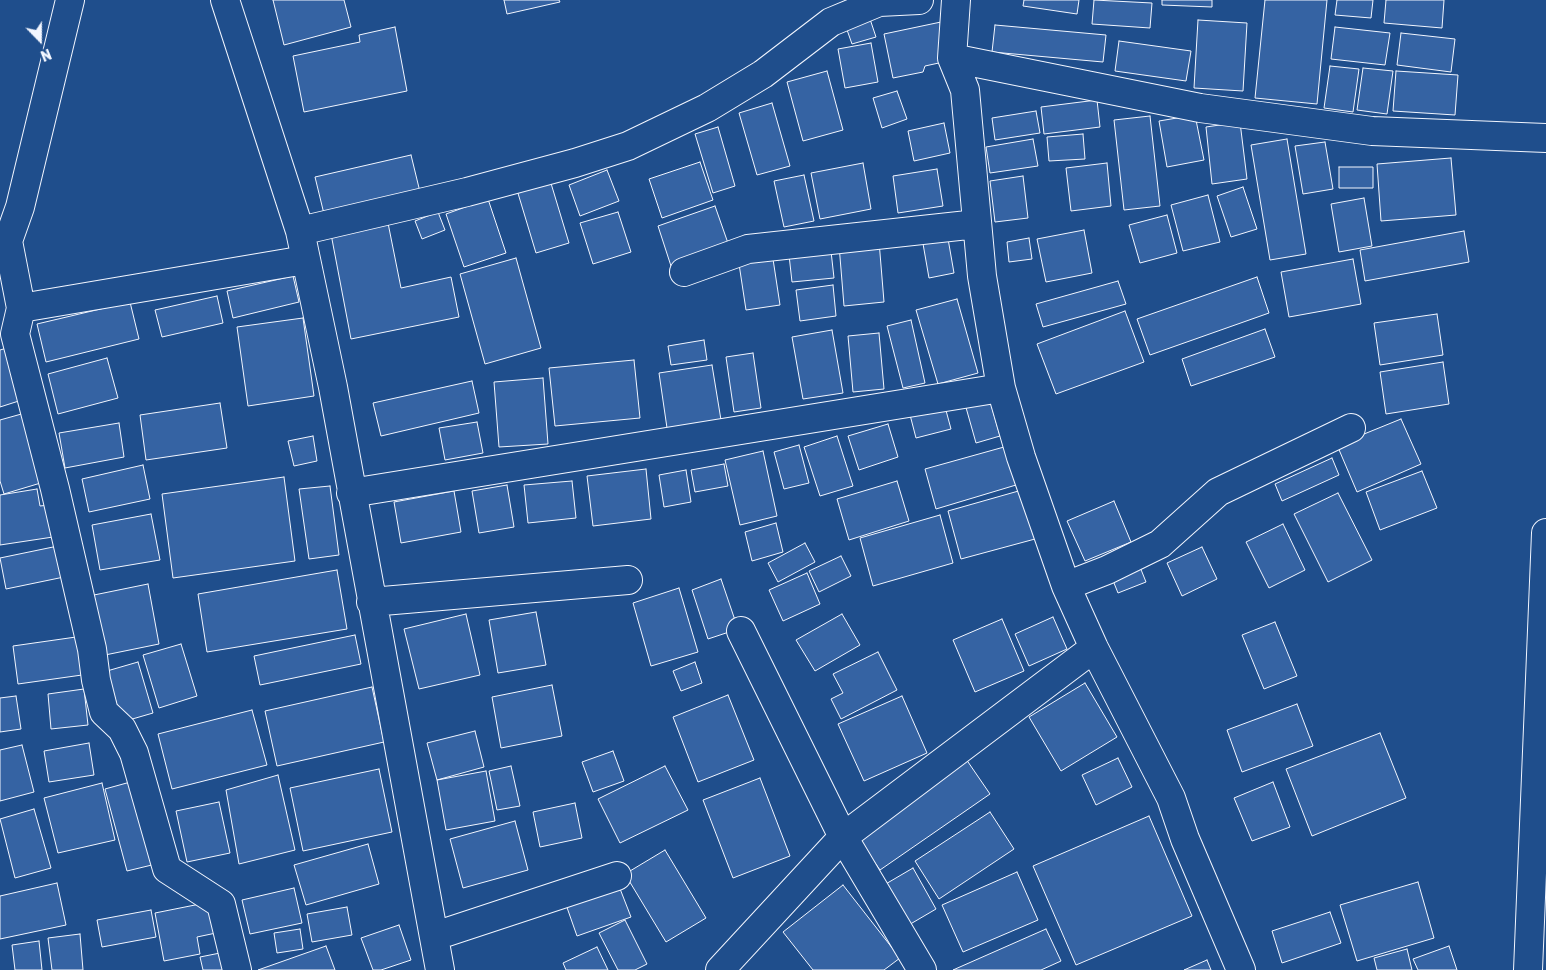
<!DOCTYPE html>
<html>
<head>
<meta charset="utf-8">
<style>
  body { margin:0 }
  #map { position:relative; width:1546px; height:970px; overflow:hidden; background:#1f4e8c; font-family:Rubik,sans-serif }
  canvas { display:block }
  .north { position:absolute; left:15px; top:15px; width:50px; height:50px; -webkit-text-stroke:4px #1f4e8c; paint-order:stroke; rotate:158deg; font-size:14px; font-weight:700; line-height:20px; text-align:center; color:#f2f6ff }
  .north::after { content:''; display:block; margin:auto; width:18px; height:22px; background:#f2f6ff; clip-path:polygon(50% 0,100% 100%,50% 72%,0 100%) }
</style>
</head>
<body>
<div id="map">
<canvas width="1546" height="970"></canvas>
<div class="north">N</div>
</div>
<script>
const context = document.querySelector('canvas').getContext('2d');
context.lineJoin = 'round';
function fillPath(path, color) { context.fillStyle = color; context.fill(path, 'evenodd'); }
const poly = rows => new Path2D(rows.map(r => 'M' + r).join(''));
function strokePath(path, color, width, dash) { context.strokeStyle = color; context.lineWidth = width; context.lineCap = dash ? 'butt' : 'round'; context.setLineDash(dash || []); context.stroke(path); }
const building = poly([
  [273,0,344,0,351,27,284,45,273,0],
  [504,0,559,0,560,2,507,14,504,0],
  [1024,0,1079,0,1077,14,1023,6,1024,0],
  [1094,0,1152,3,1150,28,1092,24,1094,0],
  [1162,0,1212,0,1212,7,1162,5,1162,0],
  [1265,0,1327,0,1317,104,1255,98,1265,0],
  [1337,0,1373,0,1371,18,1335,15,1337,0],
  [1386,0,1444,0,1442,28,1384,23,1386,0],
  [870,19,876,37,852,44,846,27,870,19],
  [1198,20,1247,23,1243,91,1194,88,1198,20],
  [941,22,948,61,925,66,923,72,893,78,884,34,941,22],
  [995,25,1106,35,1103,62,992,52,995,25],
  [395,27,407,91,304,112,293,56,360,42,359,35,395,27],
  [1335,27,1390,33,1385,65,1331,59,1335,27],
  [1401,33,1455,39,1451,72,1397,65,1401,33],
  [1119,41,1191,51,1186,81,1115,71,1119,41],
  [871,43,878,82,845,88,838,49,871,43],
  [1330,66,1359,69,1353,112,1324,108,1330,66],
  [1363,68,1393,71,1387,114,1357,110,1363,68],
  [827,71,843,130,803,141,787,82,827,71],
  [1396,71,1458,75,1455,115,1393,111,1396,71],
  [897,91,907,119,882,128,873,98,897,91],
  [1097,100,1100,127,1044,134,1041,107,1097,100],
  [772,103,790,166,757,175,739,113,772,103],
  [1036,111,1040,133,995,140,992,118,1036,111],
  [1195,115,1204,160,1167,167,1159,121,1195,115],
  [1150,116,1160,206,1124,210,1114,120,1150,116],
  [1240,122,1247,179,1212,184,1206,127,1240,122],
  [944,123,950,153,914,161,908,131,944,123],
  [718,127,735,186,713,193,695,134,718,127],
  [1083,134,1085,159,1049,161,1047,137,1083,134],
  [1033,139,1038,166,990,173,986,147,1033,139],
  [1287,139,1306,254,1270,260,1251,145,1287,139],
  [1325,142,1333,189,1303,194,1295,146,1325,142],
  [411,155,420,192,324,214,315,177,411,155],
  [1451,158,1456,215,1381,221,1377,164,1451,158],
  [700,162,713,200,662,218,649,179,700,162],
  [863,163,871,209,820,219,811,173,863,163],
  [1107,163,1111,206,1071,211,1066,168,1107,163],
  [1339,167,1373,167,1373,188,1339,188,1339,167],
  [937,169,943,206,898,213,893,176,937,169],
  [607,170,619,201,580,216,569,185,607,170],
  [804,175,814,221,784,227,774,181,804,175],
  [1023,176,1028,218,995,222,990,181,1023,176],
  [550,180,569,243,536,253,517,190,550,180],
  [1243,187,1257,229,1231,237,1217,196,1243,187],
  [1208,195,1220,242,1183,251,1171,205,1208,195],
  [1364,198,1372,246,1339,252,1331,204,1364,198],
  [488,199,506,253,464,267,446,214,488,199],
  [715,206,729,246,671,266,658,226,715,206],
  [438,212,445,230,422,239,415,221,438,212],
  [618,212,631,252,593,264,580,223,618,212],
  [1167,215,1177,253,1140,263,1129,225,1167,215],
  [388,223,401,288,451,277,459,317,351,339,331,234,388,223],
  [1084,230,1092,273,1046,282,1037,239,1084,230],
  [1464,231,1469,262,1365,281,1360,250,1464,231],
  [947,233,954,273,929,278,922,238,947,233],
  [1029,238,1032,259,1009,262,1007,242,1029,238],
  [879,241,884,302,844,306,839,245,879,241],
  [831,251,834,278,792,282,789,255,831,251],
  [516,258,541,348,485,364,460,274,516,258],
  [773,259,780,305,746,310,739,264,773,259],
  [1353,259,1361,304,1289,317,1281,272,1353,259],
  [293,276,299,302,233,318,227,291,293,276],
  [1257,277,1269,313,1150,355,1137,319,1257,277],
  [1118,281,1126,304,1043,327,1036,304,1118,281],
  [833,285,836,316,800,321,796,290,833,285],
  [217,296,223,323,162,337,155,310,217,296],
  [957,299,978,373,938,384,916,310,957,299],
  [130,302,139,339,46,362,37,324,130,302],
  [1125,311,1144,362,1056,394,1037,344,1125,311],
  [1437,314,1443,355,1380,365,1374,323,1437,314],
  [303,318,314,396,248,406,237,327,303,318],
  [911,320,925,383,903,388,887,326,911,320],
  [1265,329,1275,357,1191,386,1182,359,1265,329],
  [832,330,843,393,803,399,792,337,832,330],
  [879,333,884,389,853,392,848,336,879,333],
  [704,340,707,360,671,365,668,346,704,340],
  [7,348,25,399,0,407,0,350,7,348],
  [753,353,761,408,734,412,726,357,753,353],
  [107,358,118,398,58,414,48,374,107,358],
  [634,360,640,418,555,426,549,368,634,360],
  [1443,362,1449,404,1386,414,1380,372,1443,362],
  [712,365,721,420,667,428,659,373,712,365],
  [543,378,548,444,499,447,494,382,543,378],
  [472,381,479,413,381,436,373,403,472,381],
  [989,397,1000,436,976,443,965,404,989,397],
  [220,403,227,448,146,460,140,415,220,403],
  [944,403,951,429,916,438,909,411,944,403],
  [25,413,44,482,4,494,0,481,0,420,25,413],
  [1401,419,1421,464,1357,492,1337,445,1401,419],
  [477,422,483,453,445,460,439,428,477,422],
  [119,423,124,457,65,468,59,433,119,423],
  [888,424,898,457,859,470,848,436,888,424],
  [313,436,317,461,294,466,288,441,313,436],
  [837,436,853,486,820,496,804,447,837,436],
  [799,445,809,483,784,489,774,452,799,445],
  [1004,447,1016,485,936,509,925,469,1004,447],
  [763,451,777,516,740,525,725,460,763,451],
  [1332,458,1339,475,1282,501,1275,484,1332,458],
  [724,464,728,486,695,492,691,470,724,464],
  [143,465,150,499,89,512,82,479,143,465],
  [646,469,651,519,593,526,587,476,646,469],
  [686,470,691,502,664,507,659,475,686,470],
  [1422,471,1437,508,1380,530,1366,492,1422,471],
  [284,477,295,561,173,578,162,494,284,477],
  [572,481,576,518,528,523,524,485,572,481],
  [897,481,909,521,849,540,837,499,897,481],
  [507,485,514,527,479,533,472,491,507,485],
  [330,486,339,555,309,559,299,489,330,486],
  [37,489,40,506,49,505,53,537,0,545,0,495,37,489],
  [1022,490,1035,539,961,559,948,511,1022,490],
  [454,491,461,532,401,543,394,502,454,491],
  [1338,493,1372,560,1328,582,1294,514,1338,493],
  [1114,501,1131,542,1085,561,1067,521,1114,501],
  [151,514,160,560,100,570,92,525,151,514],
  [940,515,953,563,873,586,860,538,940,515],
  [776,523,783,552,752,561,745,532,776,523],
  [1283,524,1305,570,1269,588,1246,542,1283,524],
  [805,543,815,562,778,582,768,563,805,543],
  [58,546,64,577,6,589,0,558,58,546],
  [1202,547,1217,579,1182,596,1167,563,1202,547],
  [841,556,851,576,819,592,809,571,841,556],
  [1140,567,1146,582,1118,593,1112,578,1140,567],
  [337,570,347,629,207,652,198,594,337,570],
  [807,573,820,604,783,621,769,590,807,573],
  [721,579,738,629,708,639,692,590,721,579],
  [148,584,159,644,105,655,94,595,148,584],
  [679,588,698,652,651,666,633,603,679,588],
  [536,612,546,665,498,673,489,620,536,612],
  [466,614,480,675,419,689,404,629,466,614],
  [842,614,860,645,815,671,796,640,842,614],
  [1053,617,1067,649,1029,666,1015,634,1053,617],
  [1002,619,1024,671,975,692,953,640,1002,619],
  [1275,622,1297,676,1264,689,1242,635,1275,622],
  [355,635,361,664,260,685,254,656,355,635],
  [76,637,82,675,18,684,13,646,76,637],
  [181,644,197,696,159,708,143,655,181,644],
  [878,652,897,690,841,719,831,699,843,693,833,674,878,652],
  [138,662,153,713,122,722,107,671,138,662],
  [695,662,702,683,681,691,673,671,695,662],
  [1085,683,1117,737,1061,771,1029,717,1085,683],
  [552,685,562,736,501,748,492,697,552,685],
  [372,687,384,742,277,766,265,711,372,687],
  [84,689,88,725,51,729,48,694,84,689],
  [728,695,754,760,698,782,673,717,728,695],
  [16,696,21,729,0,732,0,698,16,696],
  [902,696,927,753,864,781,838,724,902,696],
  [1297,704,1313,746,1242,772,1227,730,1297,704],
  [252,710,267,765,172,789,158,734,252,710],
  [475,731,484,767,437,780,427,743,475,731],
  [1380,733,1406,798,1312,836,1286,769,1380,733],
  [89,743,94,775,49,782,44,751,89,743],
  [22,745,34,792,0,801,0,750,22,745],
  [613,751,624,781,593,792,582,762,613,751],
  [1118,758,1132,787,1096,805,1082,775,1118,758],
  [966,759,990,794,880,870,856,836,966,759],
  [511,766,520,806,497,810,489,771,511,766],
  [665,766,688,810,620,843,598,799,665,766],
  [379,769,392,832,303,851,290,788,379,769],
  [486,771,495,821,446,830,437,780,486,771],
  [278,775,295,850,239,864,226,790,278,775],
  [760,778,790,856,733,878,703,800,760,778],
  [134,781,156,864,127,871,105,789,134,781],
  [1273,782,1290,827,1252,841,1234,798,1273,782],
  [102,783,115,840,58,853,44,798,102,783],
  [219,802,230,853,187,862,176,811,219,802],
  [575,803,582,838,540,847,533,812,575,803],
  [34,809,51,868,15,878,0,819,34,809],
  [990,812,1014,849,939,899,915,861,990,812],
  [1149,816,1192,916,1076,965,1033,866,1149,816],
  [515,821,528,870,463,888,450,839,515,821],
  [368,844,379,884,306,905,294,865,368,844],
  [665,850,706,918,666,942,625,874,665,850],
  [913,868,936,909,907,926,884,885,913,868],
  [1017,872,1038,920,963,952,942,905,1017,872],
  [617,881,631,917,577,936,564,899,617,881],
  [1418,882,1434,938,1357,961,1340,905,1418,882],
  [57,883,66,925,0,939,0,896,57,883],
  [843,885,900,958,884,970,813,970,783,932,843,885],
  [294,888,302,923,250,934,242,900,294,888],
  [210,902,216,933,197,937,200,954,164,961,155,913,210,902],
  [347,907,352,935,312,942,307,914,347,907],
  [151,910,156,937,102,947,97,920,151,910],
  [1330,912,1341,943,1282,963,1272,931,1330,912],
  [625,920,647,964,635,970,618,970,599,933,625,920],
  [399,925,411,960,381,970,373,970,361,938,399,925],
  [300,929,303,949,277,953,274,933,300,929],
  [1046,929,1061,961,1041,970,953,970,1046,929],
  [80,934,83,970,52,970,48,938,80,934],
  [39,941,42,970,15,970,12,945,39,941],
  [326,946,335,970,258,970,326,946],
  [1449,946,1457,970,1418,970,1413,959,1449,946],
  [597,947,608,970,566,970,563,963,597,947],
  [1407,949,1412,970,1377,970,1374,958,1407,949],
  [230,951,233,970,203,970,200,957,230,951],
  [1207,960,1211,970,1184,970,1207,960]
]);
fillPath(building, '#3563a3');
strokePath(building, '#f2f6ff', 1);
const minor = poly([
  [225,0,300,231,333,387,440,970],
  [956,0,952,58,965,90,982,276,1001,388,1021,457,1066,586,1094,648,1171,798,1185,839,1241,970],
  [952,58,1200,108,1372,131,1546,138],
  [300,231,467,192,575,163,628,146,707,108,763,74,831,22,879,2,919,0],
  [8,241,21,308,15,334,55,489,92,649,96,680,104,712,122,729,134,753,167,869,221,904,237,970],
  [0,252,8,241,20,207,70,0],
  [684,272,748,249,977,224],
  [21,308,305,260],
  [351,493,1001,388],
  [1066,586,1107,570,1160,544,1218,492,1351,428],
  [371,602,628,580],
  [741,631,843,837,922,970],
  [435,936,617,876],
  [720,970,843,837,1094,648]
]);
const highway = poly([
  [1528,970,1546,533]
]);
strokePath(minor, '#f2f6ff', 30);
strokePath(highway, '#f2f6ff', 30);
strokePath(minor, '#1f4e8c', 28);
strokePath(highway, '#1f4e8c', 28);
</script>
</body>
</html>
